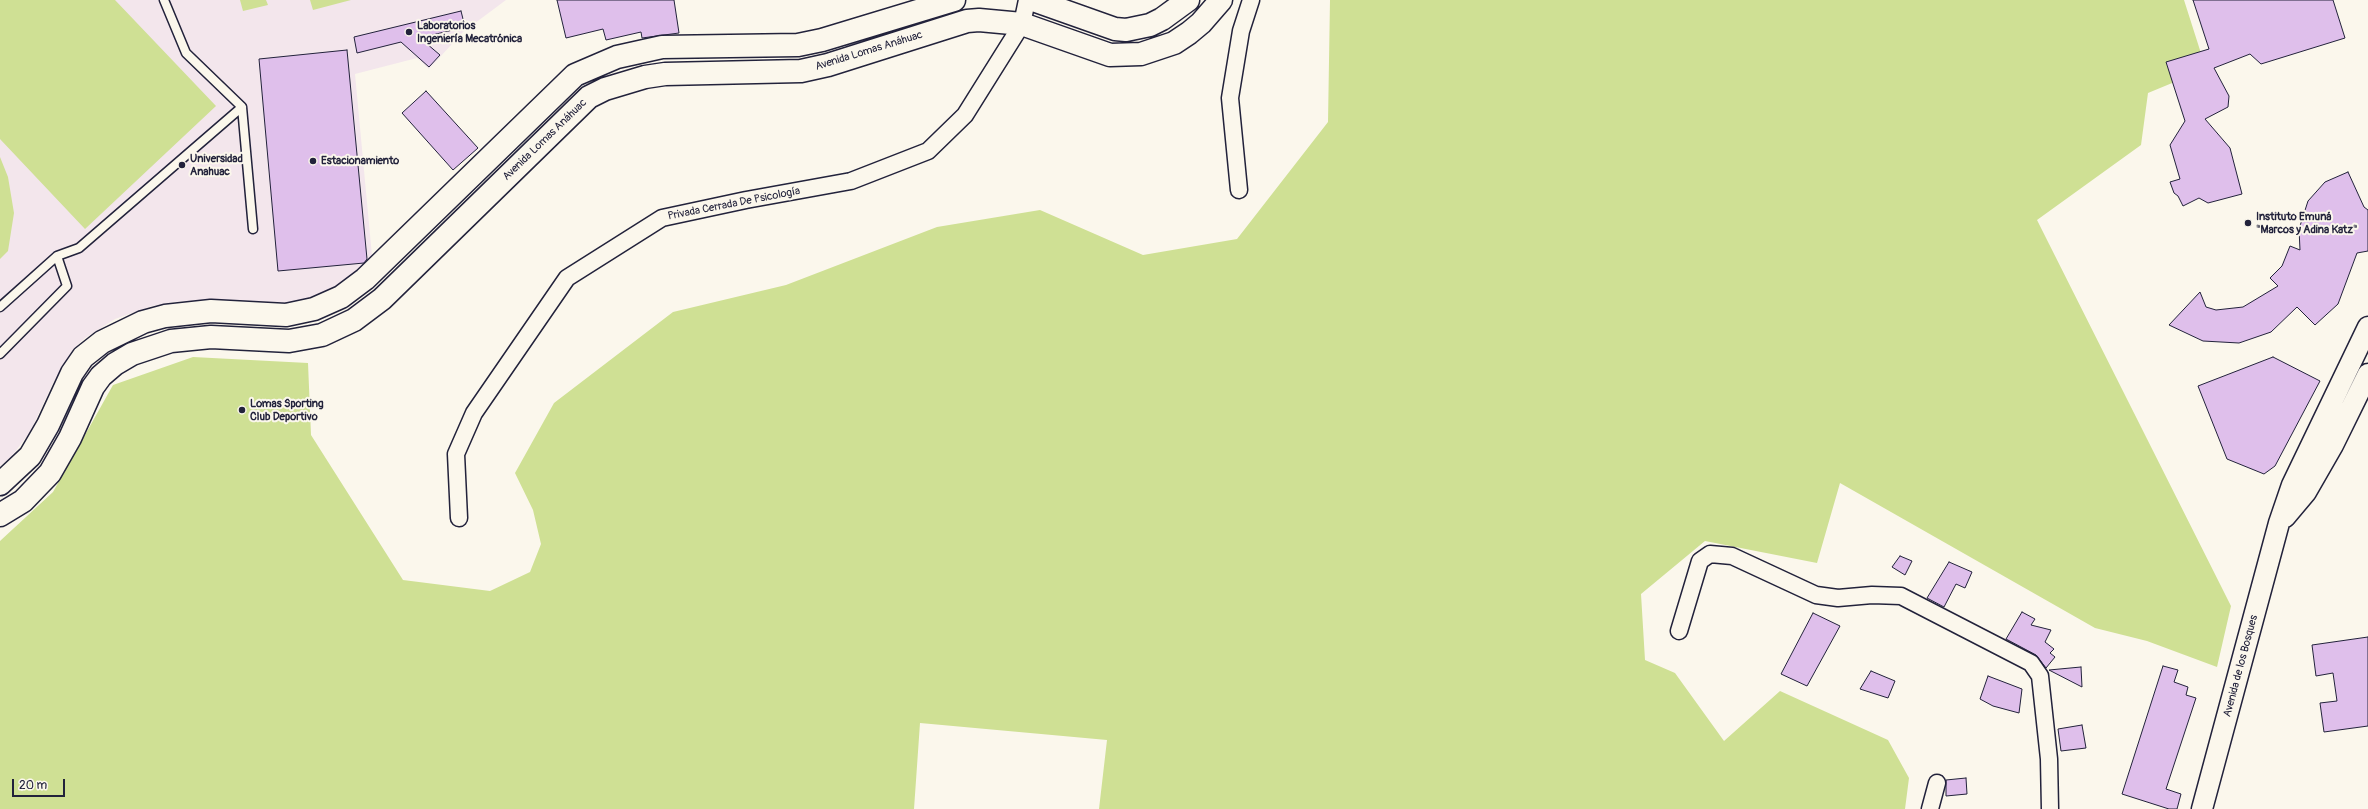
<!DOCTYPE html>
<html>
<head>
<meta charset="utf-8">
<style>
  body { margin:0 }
  #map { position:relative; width:2368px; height:809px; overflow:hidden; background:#fbf7ec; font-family:Pangolin,sans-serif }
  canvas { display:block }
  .scale { position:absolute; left:12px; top:779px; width:53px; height:18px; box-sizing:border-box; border:2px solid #22223b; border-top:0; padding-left:5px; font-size:12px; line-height:14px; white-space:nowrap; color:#22223b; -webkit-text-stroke:3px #fbf7ec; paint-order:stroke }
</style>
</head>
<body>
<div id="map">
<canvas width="2368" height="809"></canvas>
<div class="scale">20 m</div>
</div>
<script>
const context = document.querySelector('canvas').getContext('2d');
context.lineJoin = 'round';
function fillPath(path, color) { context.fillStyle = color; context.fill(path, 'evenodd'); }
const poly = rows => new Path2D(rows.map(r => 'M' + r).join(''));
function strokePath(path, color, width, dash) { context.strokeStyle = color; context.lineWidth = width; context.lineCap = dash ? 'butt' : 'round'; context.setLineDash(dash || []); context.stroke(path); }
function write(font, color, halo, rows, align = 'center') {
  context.font = font + ' Pangolin,sans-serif'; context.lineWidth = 4; context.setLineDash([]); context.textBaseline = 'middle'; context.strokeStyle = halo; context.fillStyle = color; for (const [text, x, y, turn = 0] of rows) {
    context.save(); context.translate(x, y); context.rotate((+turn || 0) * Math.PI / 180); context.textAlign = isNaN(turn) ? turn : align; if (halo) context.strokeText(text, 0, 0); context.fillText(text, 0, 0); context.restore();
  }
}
fillPath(poly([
  [0,0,506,0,463,32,429,69,417,58,355,74,372,256,360,270,326,294,302,301,282,304,195,301,174,302,152,306,115,319,85,338,73,349,53,383,30,432,12,456,0,466]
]), '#f3e6ec');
fillPath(poly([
  [0,0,115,0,216,106,85,229,0,139],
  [240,0,266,0,268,5,243,11],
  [310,0,351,0,313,10],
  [1330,0,2184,0,2206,69,2148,93,2141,145,2037,220,2231,606,2217,667,2147,641,2095,628,1840,483,1817,563,1705,541,1641,594,1645,660,1675,673,1724,741,1780,691,1888,740,1909,778,1905,809,1099,809,1107,740,920,723,914,809,0,809,0,541,53,492,113,385,193,357,308,363,311,435,403,580,490,591,530,572,541,544,533,510,515,473,554,403,673,312,786,285,937,227,1040,210,1143,255,1237,239,1328,122],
  [0,157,8,177,14,213,8,251,0,259]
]), '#cfe094');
const building = poly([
  [557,0,674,0,679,33,642,38,641,32,606,40,603,29,566,38,557,0],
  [2193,0,2333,0,2345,38,2261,64,2250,54,2214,68,2229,96,2228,107,2205,119,2230,148,2242,194,2208,203,2199,198,2183,206,2178,196,2174,193,2170,182,2180,179,2170,145,2185,121,2166,62,2209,49,2193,0],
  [461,11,465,27,420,38,440,55,429,67,401,42,357,53,354,37,461,11],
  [347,50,367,259,364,263,278,271,259,59,347,50],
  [426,91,478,148,453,170,402,113,426,91],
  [2348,172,2364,207,2368,210,2368,251,2357,253,2338,304,2315,325,2297,307,2271,332,2239,343,2203,341,2169,325,2200,292,2206,307,2216,310,2243,307,2278,286,2270,278,2282,266,2290,246,2300,250,2299,229,2308,201,2325,182,2348,172],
  [2273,357,2320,381,2275,466,2264,474,2227,459,2198,386,2273,357],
  [1900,556,1912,561,1905,575,1892,567,1900,556],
  [1949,562,1972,572,1965,588,1956,584,1944,607,1927,598,1949,562],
  [2022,612,2035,619,2031,625,2051,630,2045,642,2054,649,2050,653,2055,657,2046,668,2036,655,2006,639,2022,612],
  [1813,613,1840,626,1807,686,1781,674,1813,613],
  [2368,637,2368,726,2324,732,2320,703,2337,701,2333,673,2316,676,2312,645,2368,637],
  [2163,666,2178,670,2174,682,2188,687,2186,695,2196,698,2166,789,2181,794,2177,809,2169,809,2122,794,2163,666],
  [2081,667,2082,687,2049,670,2081,667],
  [1871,671,1895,681,1888,698,1860,689,1871,671],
  [1988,676,2022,689,2019,713,1993,706,1980,699,1988,676],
  [2082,725,2086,748,2061,751,2058,729,2082,725],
  [1966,778,1967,794,1946,796,1946,780,1966,778]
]);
fillPath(building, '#dfbfeb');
strokePath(building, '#22223b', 1);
const service = poly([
  [164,0,186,53,242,107,253,229],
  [0,307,57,256,79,248,242,107],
  [0,354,67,286,57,256]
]);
const minor = poly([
  [1239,190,1230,98,1241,31,1251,0],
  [459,518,456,454,474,413,567,278,662,218,746,200,851,181,928,151,965,115,1022,24,1027,0],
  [1679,631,1700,561,1710,554,1732,556,1816,595,1838,598,1872,595,1901,596,2031,663,2040,676,2049,759,2050,809],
  [1930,809,1937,783]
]);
const tertiary = poly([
  [2285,517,2306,492,2333,445,2368,374],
  [2202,809,2279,523,2292,485,2368,327]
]);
const secondary = poly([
  [1033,0,1115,29,1126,30,1150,25,1162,19,1188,0],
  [0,484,30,456,48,425,72,373,83,357,102,342,143,322,165,316,211,311,286,315,314,309,341,297,365,279,575,75,617,57,662,47,798,45,822,40,954,0],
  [0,515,23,501,50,473,70,438,93,387,101,376,115,364,132,354,171,341,211,337,289,341,322,335,354,320,382,299,589,97,605,89,645,77,665,74,801,71,828,65,967,21,979,20,1022,24,1110,55,1141,54,1174,43,1189,33,1201,23,1221,0]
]);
strokePath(service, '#22223b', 11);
strokePath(minor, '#22223b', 19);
strokePath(tertiary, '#22223b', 23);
strokePath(secondary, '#22223b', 25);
strokePath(service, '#fbf7ec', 8);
strokePath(minor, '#fbf7ec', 16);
strokePath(tertiary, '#fbf7ec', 20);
strokePath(secondary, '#fbf7ec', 22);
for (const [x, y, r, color] of [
  [409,32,4,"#22223b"],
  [313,161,4,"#22223b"],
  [182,165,4,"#22223b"],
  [2248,223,4,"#22223b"],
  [242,410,4,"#22223b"]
]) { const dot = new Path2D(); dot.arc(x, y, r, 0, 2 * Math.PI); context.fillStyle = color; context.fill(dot); strokePath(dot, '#fbf7ec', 1.5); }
write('bold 11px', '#22223b', '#fbf7ec', [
  ["Laboratorios",417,26],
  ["Ingeniería Mecatrónica",417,39],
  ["Universidad",190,159],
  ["Anahuac",190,172],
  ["Estacionamiento",321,161],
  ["Instituto Emuná",2256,217],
  ["\"Marcos y Adina Katz\"",2256,230],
  ["Lomas Sporting",250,404],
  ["Club Deportivo",250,417]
], 'left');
write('11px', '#22223b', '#fbf7ec', [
  ["Avenida Lomas Anáhuac",869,51,-17],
  ["Avenida Lomas Anáhuac",545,140,-44],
  ["Privada Cerrada De Psicología",734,204,-11],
  ["Avenida de los Bosques",2241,666,-75]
]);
</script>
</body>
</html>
